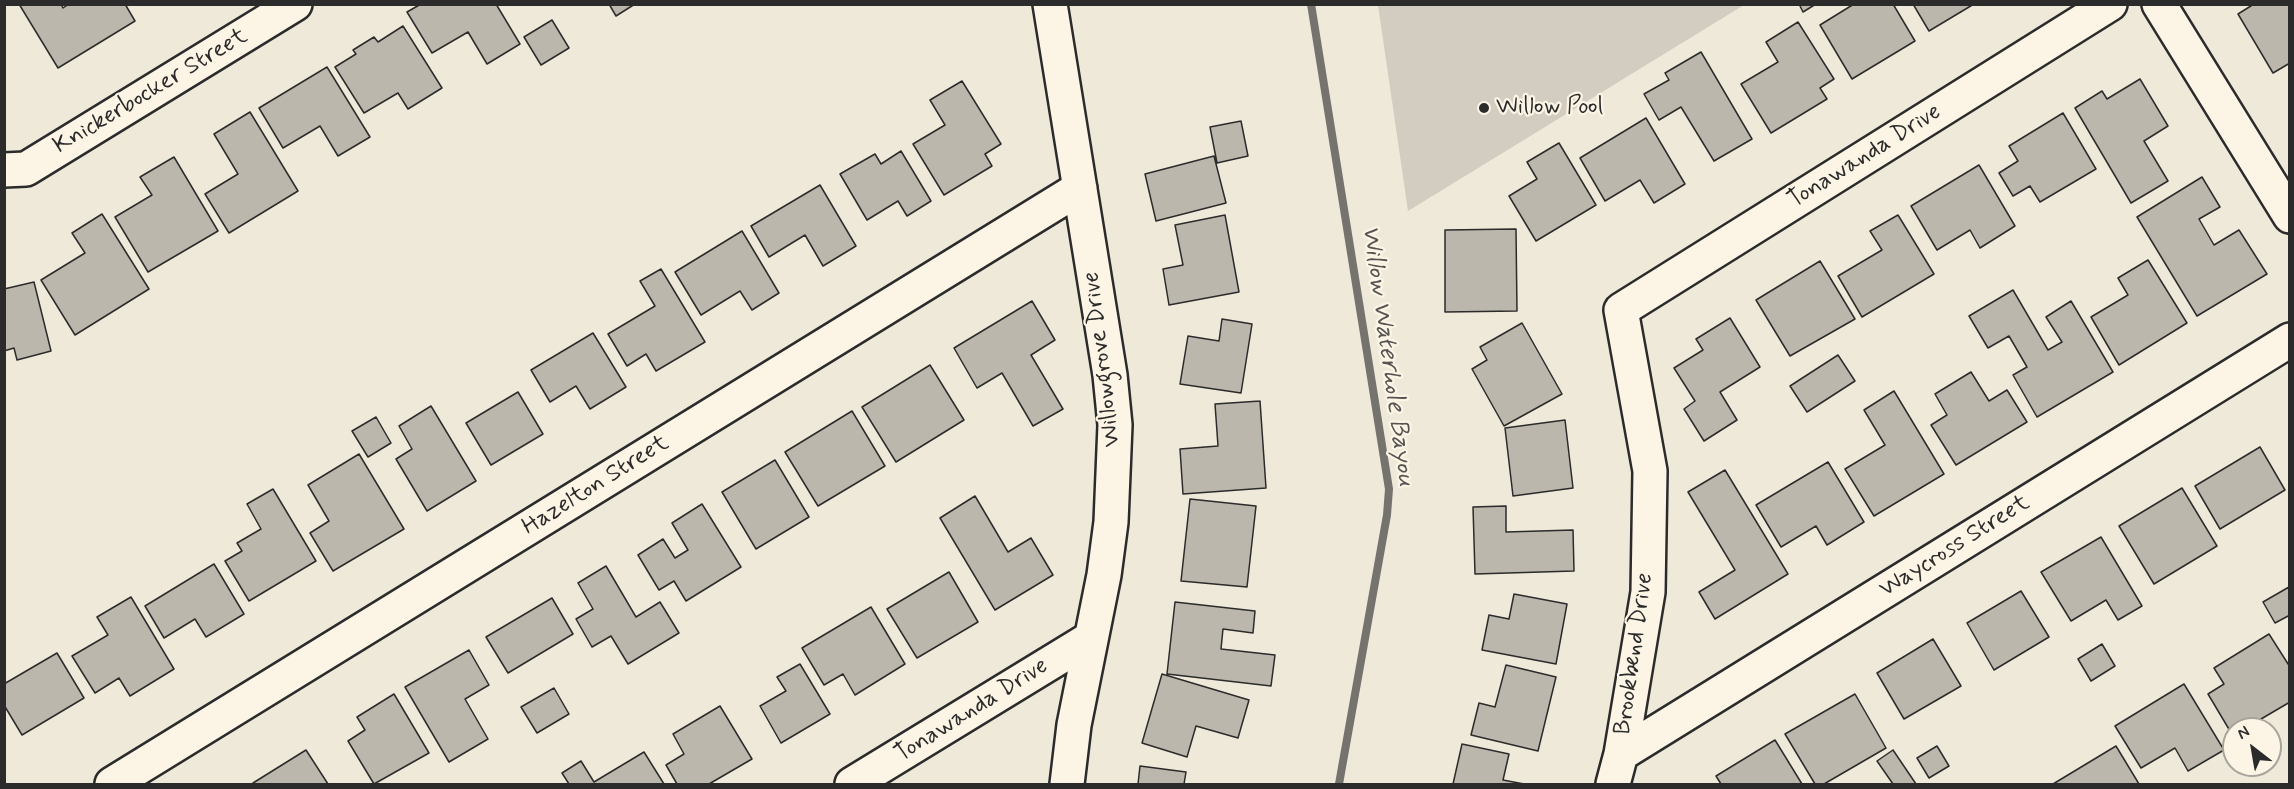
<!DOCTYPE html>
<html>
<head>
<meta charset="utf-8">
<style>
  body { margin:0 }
  #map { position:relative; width:2294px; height:789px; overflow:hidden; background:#efe9da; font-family:Mynerve,sans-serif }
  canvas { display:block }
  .frame { position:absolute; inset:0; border:6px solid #2b2b2b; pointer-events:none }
  .north { position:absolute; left:2222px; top:717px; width:60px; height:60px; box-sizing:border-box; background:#fcf5e5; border:2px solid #a8a49b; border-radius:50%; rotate:329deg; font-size:16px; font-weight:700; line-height:24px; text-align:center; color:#2b2b2b }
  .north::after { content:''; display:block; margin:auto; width:21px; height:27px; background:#2b2b2b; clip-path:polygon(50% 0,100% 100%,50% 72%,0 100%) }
</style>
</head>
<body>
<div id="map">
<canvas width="2294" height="789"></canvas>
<div class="frame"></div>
<div class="north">N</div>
</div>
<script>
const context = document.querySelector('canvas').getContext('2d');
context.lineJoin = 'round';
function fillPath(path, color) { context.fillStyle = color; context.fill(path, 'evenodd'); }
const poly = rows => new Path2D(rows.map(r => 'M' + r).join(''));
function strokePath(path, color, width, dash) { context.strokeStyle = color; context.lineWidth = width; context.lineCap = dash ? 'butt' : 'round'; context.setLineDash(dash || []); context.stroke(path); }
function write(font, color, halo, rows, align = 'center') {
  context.font = font + ' Mynerve,sans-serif'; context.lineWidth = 4.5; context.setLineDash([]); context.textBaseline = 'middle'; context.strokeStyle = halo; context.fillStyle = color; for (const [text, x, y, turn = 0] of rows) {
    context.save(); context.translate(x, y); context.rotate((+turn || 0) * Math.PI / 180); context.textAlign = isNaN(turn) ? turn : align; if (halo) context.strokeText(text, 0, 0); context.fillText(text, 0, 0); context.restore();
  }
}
fillPath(poly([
  [1378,5,1378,4,1744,5,1408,211]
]), '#d2cdc0');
strokePath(poly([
  [1311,4,1389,489,1387,515,1339,784]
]), '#75736d', 8);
const building = poly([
  [19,4,61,4,63,8,69,4,125,4,135,21,58,68,19,4],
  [421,4,496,4,520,44,487,64,468,32,432,53,407,12,421,4],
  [609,4,635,4,616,16,609,4],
  [1799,4,1816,4,1803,12,1799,4],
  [1854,4,1893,4,1915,41,1852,79,1820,25,1854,4],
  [1913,4,1974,4,1929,31,1913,4],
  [2254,4,2290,4,2290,63,2273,73,2238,14,2254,4],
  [552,20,569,48,541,65,524,37,552,20],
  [1798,22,1834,79,1820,88,1827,99,1771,133,1741,84,1778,62,1766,42,1798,22],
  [403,26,442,88,408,109,398,93,364,113,335,67,356,54,353,50,374,37,378,42,403,26],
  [1701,52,1752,139,1714,161,1681,107,1659,120,1644,94,1669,80,1665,73,1701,52],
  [327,67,370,137,338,156,320,126,283,148,259,108,327,67],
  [2140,79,2168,126,2144,141,2168,181,2131,203,2075,108,2102,91,2107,99,2140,79],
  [962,81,1001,144,985,154,992,166,944,195,913,144,945,125,930,100,962,81],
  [250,112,298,191,229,233,205,194,238,174,214,134,250,112],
  [2063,113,2096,169,2040,202,2030,186,2013,196,1999,173,2018,161,2009,146,2063,113],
  [1646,118,1685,184,1654,203,1640,180,1605,201,1580,158,1646,118],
  [1241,121,1248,156,1217,163,1210,127,1241,121],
  [1559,143,1596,205,1536,241,1509,196,1537,179,1527,162,1559,143],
  [901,151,931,201,907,216,898,201,867,220,840,174,875,154,881,164,901,151],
  [1214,156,1226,203,1156,221,1145,174,1214,156],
  [174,157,218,231,148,272,115,217,152,195,140,177,174,157],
  [1979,165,2015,226,1980,248,1970,230,1937,250,1911,206,1979,165],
  [2202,177,2220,207,2199,219,2214,245,2239,230,2267,274,2197,316,2137,217,2202,177],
  [820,185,856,246,823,266,805,235,769,257,751,226,820,185],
  [102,214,149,289,75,335,41,280,85,253,72,233,102,214],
  [1225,215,1239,292,1169,305,1163,269,1183,265,1175,225,1225,215],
  [1898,215,1934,274,1862,317,1838,276,1882,250,1870,231,1898,215],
  [1516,229,1517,311,1445,312,1445,230,1516,229],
  [742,231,779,293,752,310,740,291,701,315,675,272,742,231],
  [2148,260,2187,323,2119,365,2091,317,2128,295,2118,278,2148,260],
  [1820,261,1855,319,1790,356,1756,300,1820,261],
  [661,269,705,342,656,371,646,354,627,366,608,334,655,306,640,281,661,269],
  [34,282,51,351,17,360,14,348,4,351,4,289,34,282],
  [2013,290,2048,350,2062,342,2046,317,2071,301,2113,372,2037,417,2013,375,2027,367,2009,336,1988,348,1969,316,2013,290],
  [1032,301,1055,340,1031,355,1063,409,1033,426,1002,373,977,388,954,348,1032,301],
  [1730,318,1760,367,1720,392,1737,420,1704,441,1684,409,1695,401,1674,368,1703,350,1696,339,1730,318],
  [1222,319,1252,324,1241,393,1180,384,1188,336,1219,341,1222,319],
  [1522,323,1562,394,1504,426,1472,369,1487,360,1480,347,1522,323],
  [593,333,626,387,590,409,576,386,550,402,531,370,593,333],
  [1838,355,1855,381,1807,412,1790,386,1838,355],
  [930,365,964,420,896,462,862,407,930,365],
  [1971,372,1989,401,2007,390,2027,422,1956,465,1931,425,1947,415,1935,394,1971,372],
  [1894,391,1944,474,1874,516,1845,469,1885,445,1864,410,1894,391],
  [518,392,543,434,491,465,466,423,518,392],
  [1260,401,1266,488,1183,494,1180,449,1218,446,1215,404,1260,401],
  [431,406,476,481,427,511,396,459,412,449,399,426,431,406],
  [852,411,885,466,818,506,785,452,852,411],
  [376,417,391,443,368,457,352,431,376,417],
  [1565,420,1573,488,1513,496,1505,428,1565,420],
  [2260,447,2285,490,2220,529,2195,486,2260,447],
  [359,454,404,529,333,571,310,533,329,521,308,485,359,454],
  [775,460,809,517,756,549,722,492,775,460],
  [1828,462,1864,522,1827,545,1816,526,1781,547,1756,505,1828,462],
  [1725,470,1788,574,1715,619,1699,592,1735,570,1688,492,1725,470],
  [2182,488,2217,546,2154,584,2119,526,2182,488],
  [273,489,316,561,249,601,225,561,242,551,237,543,261,529,247,504,273,489],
  [975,496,1008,552,1031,538,1053,575,995,610,940,518,975,496],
  [1190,499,1256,506,1247,587,1181,581,1190,499],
  [702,504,741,567,686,601,674,581,659,590,638,555,663,539,675,558,688,550,672,523,702,504],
  [1506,506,1506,532,1573,530,1574,571,1475,574,1473,507,1506,506],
  [2101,537,2142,606,2118,620,2106,600,2071,621,2041,572,2101,537],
  [214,564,244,614,206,637,195,619,164,638,145,606,214,564],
  [606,566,636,617,660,602,679,633,628,664,611,636,592,647,576,619,593,609,578,583,606,566],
  [949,572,978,622,917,658,887,609,949,572],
  [2289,587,2290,615,2275,623,2263,602,2289,587],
  [2021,591,2049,637,1994,670,1967,623,2021,591],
  [1514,594,1567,604,1556,664,1482,650,1489,615,1509,619,1514,594],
  [131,597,174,669,130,696,119,678,95,693,72,656,108,635,97,617,131,597],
  [552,598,573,634,508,673,486,637,552,598],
  [1175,602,1255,611,1253,633,1223,629,1221,649,1275,655,1271,686,1167,674,1175,602],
  [871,607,905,664,855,695,843,674,824,685,802,648,871,607],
  [2269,634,2290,667,2290,702,2244,729,2234,729,2233,736,2208,694,2224,684,2214,668,2269,634],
  [1933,639,1961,686,1904,719,1877,673,1933,639],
  [2102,644,2115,666,2091,681,2078,659,2102,644],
  [469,650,489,685,465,699,488,739,449,762,405,687,469,650],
  [57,653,84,698,22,735,4,705,4,684,57,653],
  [800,664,830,714,781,743,760,706,786,691,777,677,800,664],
  [1506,665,1556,677,1538,751,1471,735,1479,703,1495,707,1506,665],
  [1162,674,1249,700,1238,738,1196,726,1187,757,1142,743,1162,674],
  [2184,684,2224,750,2188,771,2175,748,2141,768,2115,726,2184,684],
  [554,688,569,714,537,733,521,707,554,688],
  [394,694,429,753,374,784,348,741,365,730,357,717,394,694],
  [1855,694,1886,748,1824,784,1815,784,1785,734,1855,694],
  [720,706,752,759,709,784,677,784,666,765,684,754,673,734,720,706],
  [1775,740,1802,784,1721,784,1716,776,1775,740],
  [1462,744,1509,754,1503,780,1524,784,1453,784,1462,744],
  [1937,746,1949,766,1929,778,1917,758,1937,746],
  [2116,746,2139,784,2053,784,2116,746],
  [306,750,328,784,254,784,253,783,306,750],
  [1893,750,1916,784,1893,784,1877,761,1893,750],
  [644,752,664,784,569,784,562,773,581,761,594,782,644,752],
  [1140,766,1186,772,1184,784,1138,784,1140,766]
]);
fillPath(building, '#bcb7ac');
strokePath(building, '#2b2b2b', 1.5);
const minor = poly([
  [1050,4,1110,375,1115,425,1111,522,1104,575,1074,725,1067,784],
  [2159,4,2290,216],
  [4,170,26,169,295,4],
  [1621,754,2290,340],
  [112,784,1080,188],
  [852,784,1091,638],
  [1613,784,1621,754,1648,592,1650,471,1621,310,2110,4]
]);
strokePath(minor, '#2b2b2b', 38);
strokePath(minor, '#fcf5e5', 33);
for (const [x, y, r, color] of [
  [1484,108,6,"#2b2b2b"]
]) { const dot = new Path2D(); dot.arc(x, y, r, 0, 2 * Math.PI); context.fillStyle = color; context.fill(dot); strokePath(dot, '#fcf5e5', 2); }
write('24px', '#2b2b2b', '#fcf5e5', [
  ["Knickerbocker Street",151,92,-31],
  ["Tonawanda Drive",1865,157,-32],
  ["Willowgrove Drive",1103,359,-97],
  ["Hazelton Street",596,486,-32],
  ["Waycross Street",1955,547,-32],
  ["Brookbend Drive",1635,654,-82],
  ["Tonawanda Drive",972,711,-32]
]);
write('24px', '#2b2b2b', '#fcf5e5', [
  ["Willow Pool",1496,108]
], 'left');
write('italic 26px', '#565552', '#fcf5e5', [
  ["Willow Waterhole Bayou",1387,356,82]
]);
</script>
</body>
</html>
